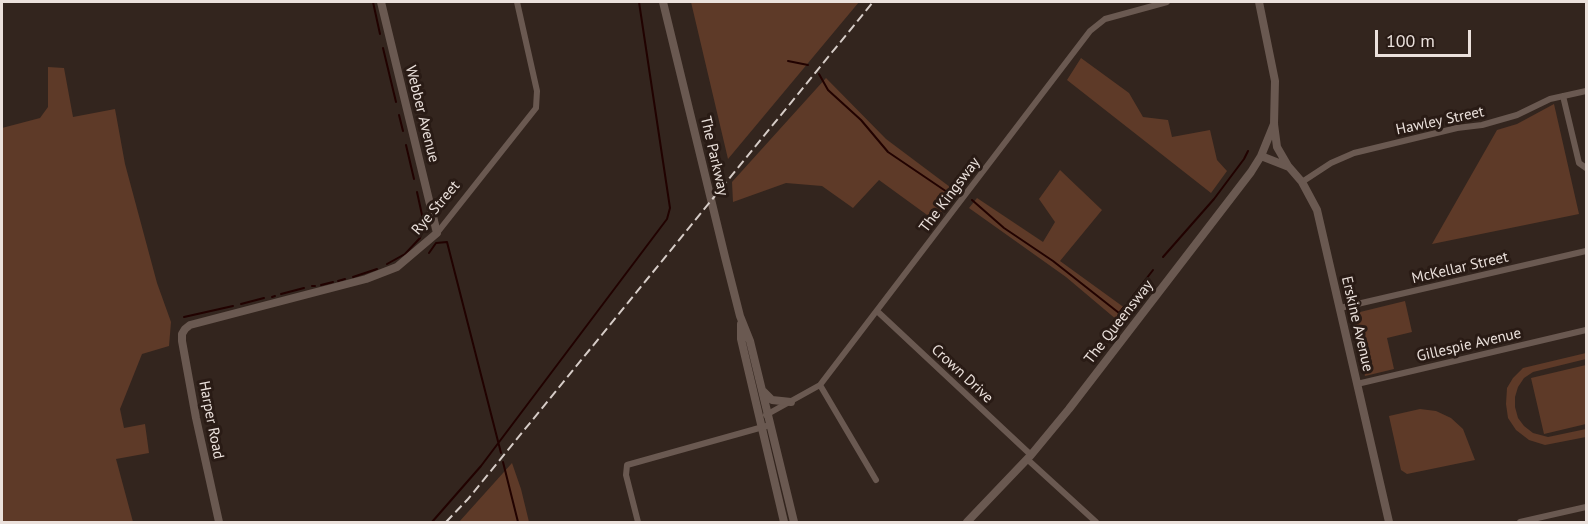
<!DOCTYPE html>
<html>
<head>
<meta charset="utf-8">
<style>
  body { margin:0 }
  #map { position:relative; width:1588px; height:524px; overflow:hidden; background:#33251e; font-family:"PT Sans",sans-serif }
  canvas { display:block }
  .frame { position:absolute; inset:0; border:3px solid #ebe1dc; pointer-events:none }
  .scale { position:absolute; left:1375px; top:30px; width:96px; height:27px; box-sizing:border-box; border:3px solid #ebe1dc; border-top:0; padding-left:8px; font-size:18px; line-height:21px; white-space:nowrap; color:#ebe1dc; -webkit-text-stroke:4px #291b15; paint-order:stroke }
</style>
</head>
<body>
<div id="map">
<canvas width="1588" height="524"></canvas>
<div class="frame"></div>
<div class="scale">100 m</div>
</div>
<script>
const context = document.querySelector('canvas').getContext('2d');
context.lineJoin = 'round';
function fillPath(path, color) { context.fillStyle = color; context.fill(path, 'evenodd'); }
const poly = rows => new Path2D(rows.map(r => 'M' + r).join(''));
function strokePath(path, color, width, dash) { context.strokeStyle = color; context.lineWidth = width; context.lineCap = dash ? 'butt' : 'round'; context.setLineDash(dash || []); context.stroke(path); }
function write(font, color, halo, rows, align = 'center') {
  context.font = font + ' "PT Sans",sans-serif'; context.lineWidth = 6; context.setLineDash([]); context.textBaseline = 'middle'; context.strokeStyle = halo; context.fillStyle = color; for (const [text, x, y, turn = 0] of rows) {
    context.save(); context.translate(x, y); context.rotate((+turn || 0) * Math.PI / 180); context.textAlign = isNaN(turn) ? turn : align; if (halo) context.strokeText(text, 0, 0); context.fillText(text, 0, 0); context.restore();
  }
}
fillPath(poly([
  [691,2,859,2,728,159],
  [1081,58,1129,93,1143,117,1168,120,1172,137,1210,130,1217,160,1227,171,1211,193,1067,80],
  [48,67,64,68,73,117,115,109,125,164,157,283,171,322,169,346,142,354,120,409,124,428,145,424,149,453,116,459,133,522,2,522,2,128,40,118,48,107],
  [826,78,886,139,958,193,934,220,879,180,853,208,822,186,786,183,733,202,732,182],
  [1554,104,1579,214,1432,244,1497,130,1517,124],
  [1060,170,1102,210,1060,261,1129,311,1117,320,1066,277,969,208,977,198,1043,242,1055,222,1039,199],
  [1405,301,1412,332,1387,338,1394,369,1365,376,1351,321,1356,313],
  [1586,353,1586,359,1533,372,1524,378,1518,387,1515,397,1515,407,1518,418,1524,426,1533,433,1548,437,1586,429,1586,437,1545,445,1529,440,1516,430,1508,418,1506,404,1507,388,1513,378,1523,368],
  [1586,365,1586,424,1544,434,1531,378],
  [1420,409,1436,411,1451,418,1463,429,1475,460,1407,474,1401,470,1389,416],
  [512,463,521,489,529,522,459,522]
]), '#5e3a28');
strokePath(poly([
  [373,2,380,34],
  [383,48,396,102],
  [788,61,808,65],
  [819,74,828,90,861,120,888,152,953,196],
  [399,115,403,131],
  [406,145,414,179],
  [972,200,1004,228,1053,261,1119,313,1124,307],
  [429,253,436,243,447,242,501,453],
  [1163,257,1214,199,1244,159,1248,151],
  [387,264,405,254,420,238,424,224,417,192],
  [353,277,377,269],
  [338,281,345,279],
  [321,285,333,282],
  [312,286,315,286],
  [281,294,304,288],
  [1133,296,1153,270],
  [272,297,275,296],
  [241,304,264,298],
  [184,317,233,306],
  [503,462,518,522],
  [432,522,481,466,667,219,670,208,639,2]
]), '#210200', 2);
strokePath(poly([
  [1563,96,1579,163,1586,168],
  [1302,182,1331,163,1354,153,1457,128,1482,125,1517,115,1550,99,1586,91],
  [437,233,536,108,537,91,517,2],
  [1340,308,1586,251],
  [877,311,1031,455],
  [1357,384,1586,330],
  [820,385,876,480],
  [766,415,820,385,1090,31,1105,19,1167,2],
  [1027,459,1096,522],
  [638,522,626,475,627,465,770,425],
  [1520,522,1586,507]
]), '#6a5951', 6);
strokePath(poly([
  [1259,2,1275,81,1274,124,1277,147,1288,166],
  [1261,156,1289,167,1302,182,1317,210,1389,522],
  [219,522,196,418,182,341,182,334,185,329,190,325,366,279,397,267,437,233,381,2],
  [967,522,1031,455,1069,409,1251,172,1261,156,1274,124]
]), '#6a5951', 8);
strokePath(poly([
  [663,2,725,257,740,316,750,341,794,522],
  [741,324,741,339,784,522],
  [763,391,772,400,791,402]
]), '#6a5951', 8);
strokePath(poly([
  [446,522,468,499,873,2]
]), '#d6ccc7', 2, [9, 4.5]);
write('15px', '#ebe1dc', '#291b15', [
  ["Webber Avenue",422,114,76],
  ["Hawley Street",1440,121,-12],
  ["The Parkway",714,156,77],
  ["The Kingsway",950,195,-53],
  ["Rye Street",436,208,-50],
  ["McKellar Street",1460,268,-13],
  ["The Queensway",1119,322,-52],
  ["Erskine Avenue",1357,324,77],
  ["Gillespie Avenue",1469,345,-13],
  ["Crown Drive",962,374,43],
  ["Harper Road",211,420,79]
]);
</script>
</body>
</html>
